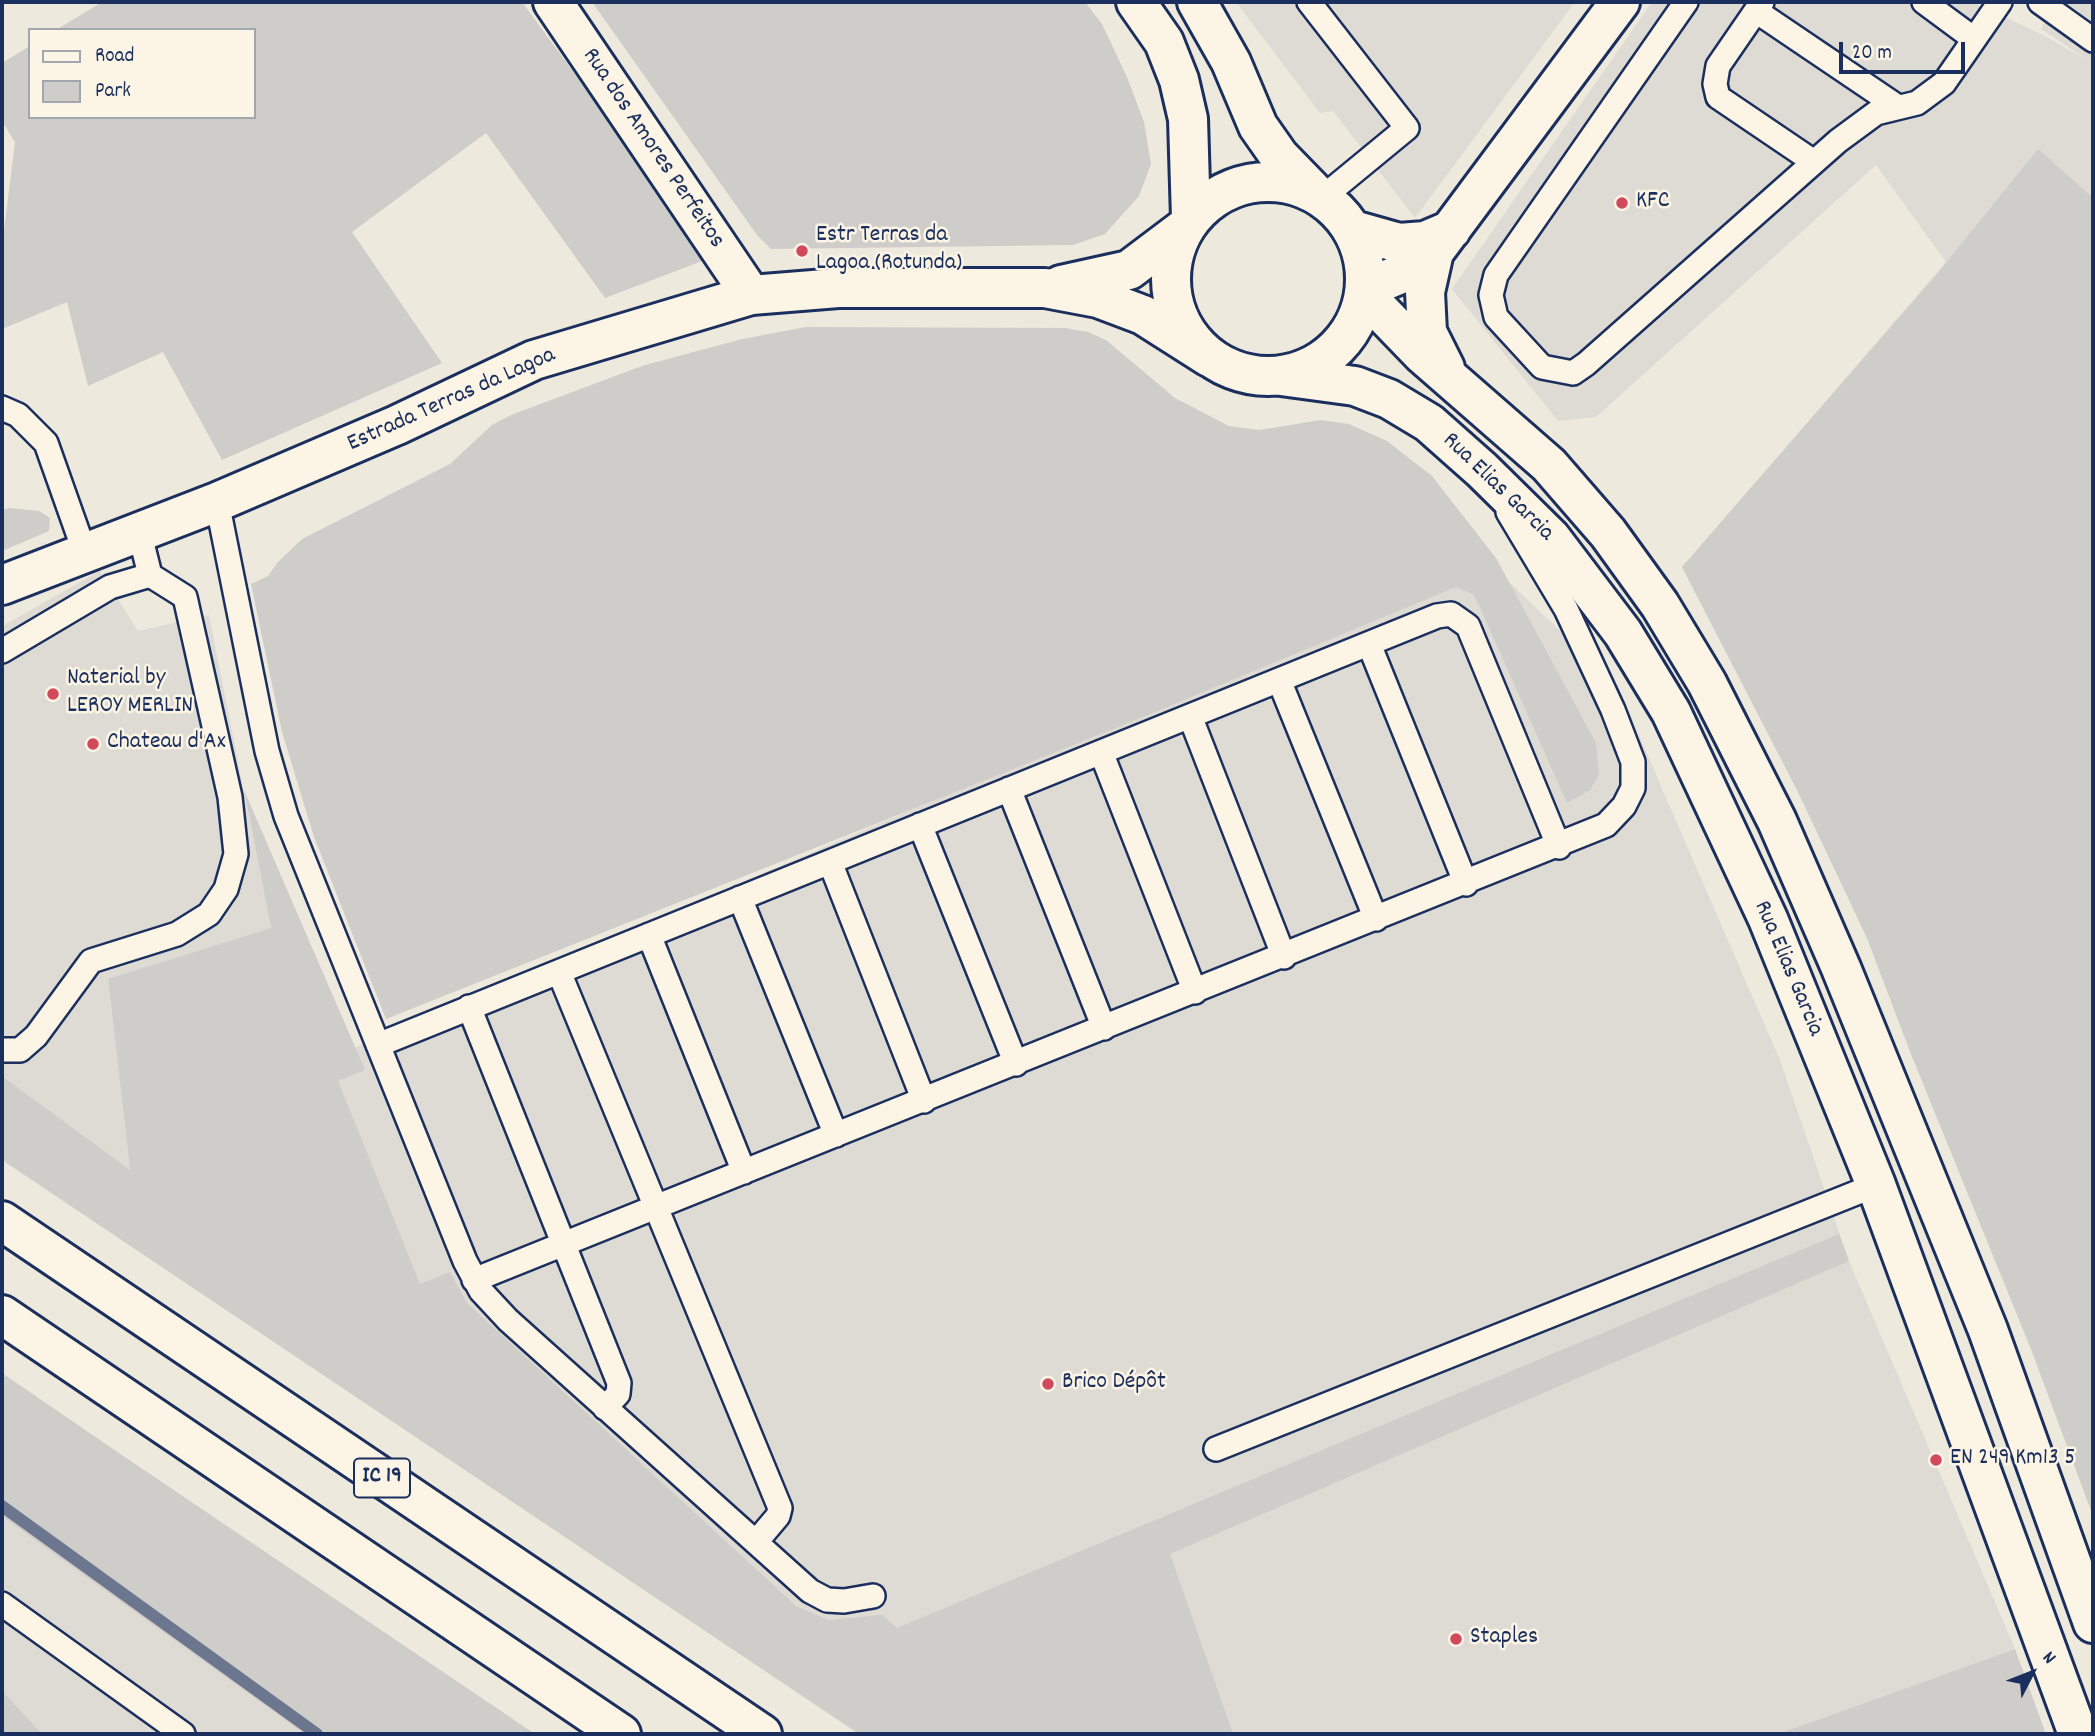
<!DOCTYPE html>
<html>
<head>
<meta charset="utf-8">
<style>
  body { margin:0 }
  #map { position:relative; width:2095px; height:1736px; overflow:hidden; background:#eee9dd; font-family:Dekko,sans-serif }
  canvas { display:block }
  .frame { position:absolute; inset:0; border:4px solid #1b2f5e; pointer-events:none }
  .legend { position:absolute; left:28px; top:28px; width:228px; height:91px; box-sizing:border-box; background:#fcf5e5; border:2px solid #a2a6af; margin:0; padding:9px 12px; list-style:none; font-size:21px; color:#1b2f5e }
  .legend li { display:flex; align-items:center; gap:14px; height:35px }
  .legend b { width:35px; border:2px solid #a2a6af }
  .north { position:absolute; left:1997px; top:1638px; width:70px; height:70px; -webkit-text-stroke:5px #fcf5e5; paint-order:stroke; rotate:48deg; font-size:19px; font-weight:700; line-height:28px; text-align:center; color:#1b2f5e }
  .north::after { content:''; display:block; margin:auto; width:24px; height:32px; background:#1b2f5e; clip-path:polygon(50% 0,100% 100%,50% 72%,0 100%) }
  .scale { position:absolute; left:1839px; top:42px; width:126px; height:32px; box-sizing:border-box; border:4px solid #1b2f5e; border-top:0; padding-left:9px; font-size:21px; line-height:24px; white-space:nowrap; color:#1b2f5e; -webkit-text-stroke:5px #fcf5e5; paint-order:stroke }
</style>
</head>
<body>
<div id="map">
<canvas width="2095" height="1736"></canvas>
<div class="frame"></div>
<ul class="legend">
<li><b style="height:9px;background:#fcf5e5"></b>Road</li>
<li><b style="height:19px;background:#cfcdca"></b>Park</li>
</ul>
<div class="north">N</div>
<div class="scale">20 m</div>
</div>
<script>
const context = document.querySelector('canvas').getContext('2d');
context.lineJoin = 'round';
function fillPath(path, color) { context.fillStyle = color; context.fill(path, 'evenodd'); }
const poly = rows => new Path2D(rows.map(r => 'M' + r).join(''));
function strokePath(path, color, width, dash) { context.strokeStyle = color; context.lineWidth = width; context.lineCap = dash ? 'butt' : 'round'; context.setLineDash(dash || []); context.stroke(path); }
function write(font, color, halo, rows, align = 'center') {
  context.font = font + ' Dekko,sans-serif'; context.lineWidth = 5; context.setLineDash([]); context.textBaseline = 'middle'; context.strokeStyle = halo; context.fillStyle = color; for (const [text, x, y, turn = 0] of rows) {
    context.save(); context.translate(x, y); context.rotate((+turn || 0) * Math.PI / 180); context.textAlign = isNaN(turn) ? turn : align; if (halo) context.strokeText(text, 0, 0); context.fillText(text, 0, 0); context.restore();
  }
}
fillPath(poly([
  [1236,2,1575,2,1415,218,1333,111,1320,113],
  [1652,2,1972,2,2043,35,2089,61,2041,29,2057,2,2093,2,2093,1516,2031,1349,1911,1054,1867,938,1798,792,1682,567,1946,262,1876,165,1596,417,1558,421,1452,289],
  [1489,563,1617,685,1780,1060,1849,1261,2015,1649,1778,1734,967,1734,455,1420,310,1060,354,1048],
  [100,571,138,631,209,615,271,928,108,980,130,1171,2,1076,2,626],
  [2,1440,431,1734,2,1734]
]), '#dedbd4');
fillPath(poly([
  [102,2,522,2,710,258,605,298,486,133,352,232,442,363,222,460,163,352,88,386,67,302,2,329,2,247,15,142,2,121,2,63,30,46,30,117,254,117,254,30,56,30],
  [592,2,1085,2,1102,24,1127,77,1144,122,1151,164,1139,196,1105,234,1073,245,771,249,757,235],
  [2038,149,2093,198,2093,1516,2031,1349,1911,1054,1867,938,1798,792,1682,567,1937,274],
  [806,327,1065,328,1088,332,1106,340,1175,398,1229,426,1259,430,1321,420,1349,424,1387,441,1432,476,1496,558,1596,743,1599,774,1590,790,1567,803,1478,603,1473,594,1456,587,1131,722,386,1019,314,837,282,732,251,584,268,576,278,562,302,539,450,464,492,425,511,415,642,366,742,339],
  [9,508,39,511,50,518,49,531,2,551,2,510],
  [244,790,365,1070,338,1081,420,1284,450,1272,467,1303,796,1606,828,1620,882,1615,897,1628,1839,1234,1849,1261,1170,1554,1233,1734,859,1734,2,1160,2,1076,130,1170,108,979,271,928],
  [2,1373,116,1451,535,1734,305,1734,2,1516],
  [2015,1649,2046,1734,1778,1734],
  [3,1692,42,1734,2,1734]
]), '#cfcdca');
strokePath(poly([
  [2,1506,317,1734]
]), '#6c778f', 12);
const lane = poly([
  [1309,2,1407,128,1322,198],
  [1686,2,1496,275,1491,295,1496,317,1542,367,1573,373,1586,364,1838,141,1876,113,1917,103,1944,83,2000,2],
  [1762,2,1718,66,1715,84,1718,97,1814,162],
  [1924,2,1974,39],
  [2040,2,2093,40],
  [1756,11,1898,107],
  [2,408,18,415,46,443,85,553],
  [217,502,267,751,286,816,465,1261,481,1291,508,1320,810,1591,827,1600,844,1601,873,1596],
  [1369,644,1466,884],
  [2,651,110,587,150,575],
  [1279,680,1376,919],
  [1190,716,1284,957],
  [1101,752,1195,992],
  [1009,789,1104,1028],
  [920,825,1016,1064],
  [830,862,924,1101],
  [740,898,836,1135],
  [649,935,744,1172],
  [559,972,780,1508,778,1516,756,1542],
  [469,1007,619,1383,618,1394,605,1408],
  [378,1045,1437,616,1451,614,1468,626,1559,847],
  [2,1050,20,1050,36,1036,91,961,177,934,209,914,226,889,236,854,230,797,185,597,150,575,139,531],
  [474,1280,1606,825,1624,806,1633,788,1633,762,1613,710,1566,609,1508,512],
  [1216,1449,1876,1185],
  [2,1604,183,1734]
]);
const street = poly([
  [553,2,751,295]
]);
const secondary = poly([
  [1136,2,1164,42,1179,80,1188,119,1191,219],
  [1197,2,1231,62,1258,126,1279,156,1314,192],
  '1171 279a97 97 0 1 1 194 0a97 97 0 1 1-194 0Z',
  [1353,230,1399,243,1425,241,1451,230],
  [1434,252,1425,292,1427,332,1445,368],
  [1061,285,1129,270,1186,227],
  [1365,289,1410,270,1434,252,1620,2],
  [1365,295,1423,355,1549,465,1608,533,1660,605,1707,683,1777,821,1841,968,1988,1330,2093,1623],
  [1281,376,1355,386,1389,399,1429,423,1482,470,1551,538,1623,633,1671,712,1768,919,1876,1185,2078,1734],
  [2,585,217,502,397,425,534,360,751,295,838,288,1045,288,1098,298,1143,315,1209,357]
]);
const highway = poly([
  [2,1221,762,1734],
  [2,1315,621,1734]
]);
strokePath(lane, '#1b2f5e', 28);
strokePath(street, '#1b2f5e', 44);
strokePath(secondary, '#1b2f5e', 44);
strokePath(highway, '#1b2f5e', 44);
strokePath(lane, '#fcf5e5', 23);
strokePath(street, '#fcf5e5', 38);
strokePath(secondary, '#fcf5e5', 38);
strokePath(highway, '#fcf5e5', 38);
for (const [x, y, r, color] of [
  [1622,203,7,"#d1495b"],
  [802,251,7,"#d1495b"],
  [53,694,7,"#d1495b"],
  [93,744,7,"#d1495b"],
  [1048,1384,7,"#d1495b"],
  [1936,1460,7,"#d1495b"],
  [1456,1639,7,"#d1495b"]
]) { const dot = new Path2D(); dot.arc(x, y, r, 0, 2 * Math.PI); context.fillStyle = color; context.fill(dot); strokePath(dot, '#fcf5e5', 2.5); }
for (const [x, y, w] of [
  [382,1478,56]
]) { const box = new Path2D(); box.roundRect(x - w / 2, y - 19.5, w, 39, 5); context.fillStyle = '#fcf5e5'; context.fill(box); strokePath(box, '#1b2f5e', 2); }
write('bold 23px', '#1b2f5e', null, [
  ["IC 19",382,1478]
]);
write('24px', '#1b2f5e', '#fcf5e5', [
  ["Rua dos Amores Perfeitos",652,149,56],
  ["Estrada Terras da Lagoa",452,401,-24],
  ["Rua Elias Garcia",1497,488,44],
  ["Rua Elias Garcia",1787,969,67]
]);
write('24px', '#1b2f5e', '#fcf5e5', [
  ["KFC",1636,203],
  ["Estr Terras da",816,237],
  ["Lagoa (Rotunda)",816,265],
  ["Naterial by",67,680],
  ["LEROY MERLIN",67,708],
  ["Chateau d'Ax",107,744],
  ["Brico Dépôt",1062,1384],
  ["EN 249 Km13 5",1950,1460],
  ["Staples",1470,1639]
], 'left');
</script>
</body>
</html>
